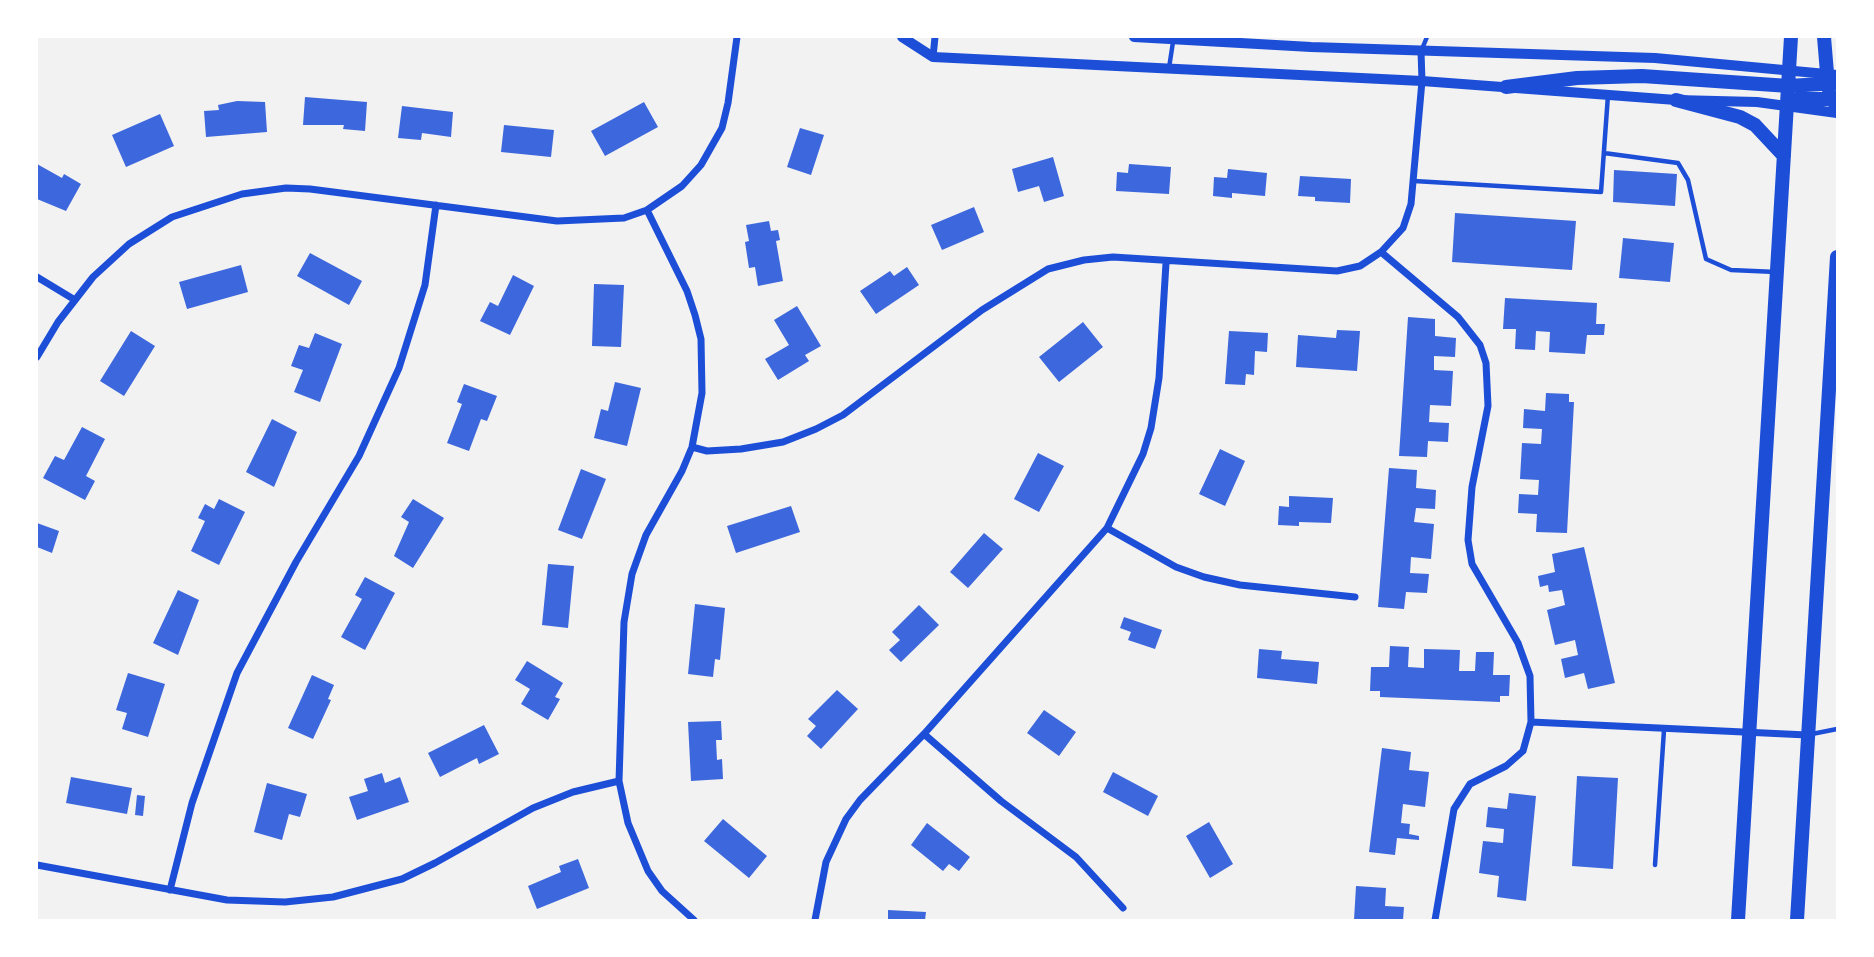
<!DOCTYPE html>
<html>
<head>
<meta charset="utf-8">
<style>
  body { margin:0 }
  #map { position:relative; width:1874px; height:957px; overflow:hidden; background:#f2f2f2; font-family:"Fira Sans",sans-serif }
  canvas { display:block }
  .frame { position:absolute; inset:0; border:38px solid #fff; pointer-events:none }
</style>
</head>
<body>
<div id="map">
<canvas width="1874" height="957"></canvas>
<div class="frame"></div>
</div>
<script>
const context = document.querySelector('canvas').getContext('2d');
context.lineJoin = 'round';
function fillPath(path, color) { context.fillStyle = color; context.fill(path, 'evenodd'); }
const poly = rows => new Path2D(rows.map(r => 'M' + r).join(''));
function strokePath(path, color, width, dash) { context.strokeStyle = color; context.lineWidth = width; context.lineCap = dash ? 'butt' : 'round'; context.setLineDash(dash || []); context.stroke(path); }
fillPath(poly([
  [305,97,367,102,365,131,343,129,344,125,303,125],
  [237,101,265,102,267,132,206,137,204,111,219,110,218,105],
  [644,102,658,127,605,156,591,131],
  [402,106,453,112,451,137,422,133,421,140,398,138],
  [160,114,174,146,126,167,112,135],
  [504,125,554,130,551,157,501,152],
  [800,128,824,135,811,175,787,167],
  [1053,157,1064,196,1044,202,1039,186,1018,192,1012,169],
  [37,164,62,178,64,174,81,184,66,211,37,199],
  [1129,164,1171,167,1169,194,1116,191,1117,172,1128,173],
  [1228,169,1267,173,1265,196,1232,193,1232,198,1213,196,1214,177,1227,178],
  [1614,170,1677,174,1675,206,1613,202],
  [1300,176,1351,179,1350,203,1315,201,1315,197,1298,196],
  [974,207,984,232,942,250,931,225],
  [1455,213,1576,221,1572,270,1452,262],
  [769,221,771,231,778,230,780,240,776,241,783,281,758,286,755,267,749,268,745,242,749,241,746,225],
  [1623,238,1674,243,1670,282,1619,278],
  [310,253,362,281,349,305,297,276],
  [241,265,248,292,187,309,179,282],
  [907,267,919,285,876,314,860,291,890,271,894,276],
  [513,275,534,286,510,335,480,321,490,302,498,306],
  [594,284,624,285,621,347,592,346],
  [1505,298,1597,303,1596,324,1605,324,1604,335,1587,335,1585,354,1549,352,1550,332,1536,331,1535,350,1515,349,1516,329,1503,329],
  [797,306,821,346,805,355,809,361,778,380,765,359,789,345,774,320],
  [1408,317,1435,319,1435,336,1456,338,1455,357,1434,356,1434,370,1453,371,1451,406,1430,405,1429,422,1449,423,1448,442,1428,441,1427,457,1399,456],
  [1083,322,1103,347,1059,382,1039,357],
  [1337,330,1360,331,1357,371,1296,367,1298,335,1336,338],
  [131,331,155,346,124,396,100,381],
  [1229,331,1268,333,1267,352,1255,351,1254,375,1246,374,1245,385,1225,384],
  [315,333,342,344,320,402,294,392,303,370,291,366,299,345,309,348],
  [615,382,641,388,627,446,594,438,601,409,608,411],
  [464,384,497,396,487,421,481,419,469,451,447,443,462,404,457,402],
  [1546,393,1569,394,1569,402,1574,402,1567,533,1536,532,1537,514,1518,513,1519,494,1538,495,1539,480,1520,479,1522,443,1541,444,1542,429,1523,428,1524,409,1545,411],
  [272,419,297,432,274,487,246,472],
  [82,427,105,439,86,476,95,481,85,500,43,478,55,456,64,460],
  [1220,449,1245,461,1225,506,1199,494],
  [1038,453,1064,466,1039,512,1014,499],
  [1389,468,1417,470,1416,488,1436,490,1435,509,1416,508,1414,522,1434,524,1431,559,1411,557,1410,573,1429,574,1427,593,1406,592,1404,609,1378,607],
  [581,469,606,479,582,539,558,530],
  [1289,496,1333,498,1331,523,1299,522,1299,526,1278,525,1279,506,1289,507],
  [219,499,245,512,219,565,191,551,205,521,198,518,205,504,214,509],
  [413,499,444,518,413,568,394,556,409,522,401,517],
  [791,506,800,532,736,553,727,526],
  [37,523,59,531,52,553,37,547],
  [984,533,1003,549,968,588,950,572],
  [1584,547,1615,683,1588,689,1584,673,1565,678,1561,659,1578,655,1575,640,1555,645,1547,610,1565,605,1562,590,1549,592,1548,585,1540,587,1538,576,1555,572,1552,554],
  [548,564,574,566,568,628,542,625],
  [365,577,395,593,365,650,341,637,362,599,355,595],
  [178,590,199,600,178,655,153,643],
  [695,604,725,608,720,660,715,659,713,677,688,674],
  [919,605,939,625,901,662,889,650,900,640,892,632],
  [1124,617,1162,630,1155,649,1128,640,1131,632,1120,628],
  [1390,646,1409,647,1408,667,1424,668,1424,649,1460,650,1459,671,1475,671,1476,652,1494,652,1493,675,1510,675,1509,696,1500,696,1500,702,1380,697,1380,691,1370,691,1371,667,1389,667],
  [1259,649,1282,651,1281,659,1319,662,1317,684,1257,678],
  [527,661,563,683,555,697,560,699,548,720,521,704,530,689,515,680],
  [128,673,165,684,148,737,122,729,127,713,116,710],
  [312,675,334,685,328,699,331,700,313,739,288,728],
  [837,690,858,709,821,749,807,736,816,726,808,719],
  [1044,710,1076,732,1059,756,1027,733],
  [721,721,722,740,716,740,717,760,722,759,723,779,691,781,688,722],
  [484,725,499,754,479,764,477,758,440,777,428,753],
  [1382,748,1411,752,1409,770,1429,772,1425,807,1403,804,1401,823,1410,824,1409,834,1419,836,1419,840,1397,838,1395,855,1369,852],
  [1113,772,1158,796,1148,816,1103,792],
  [382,773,385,783,400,777,409,802,357,820,349,797,368,791,364,779],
  [1577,776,1618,778,1613,869,1572,866],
  [71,777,132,788,127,814,66,803],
  [267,783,307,794,300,817,289,814,282,840,254,832],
  [1509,793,1536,796,1526,901,1497,897,1499,876,1479,873,1483,841,1503,843,1504,829,1486,827,1488,807,1507,809],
  [137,795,145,796,143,816,135,815],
  [723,819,767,856,749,878,704,841],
  [1209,822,1233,864,1210,878,1186,836],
  [927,823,970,857,959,871,949,864,943,871,911,845],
  [578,859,589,888,537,909,528,886,561,872,559,866],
  [1356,886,1386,888,1385,906,1404,907,1403,920,1354,920],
  [888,910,926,912,925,920,888,920]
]), '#3d67dc');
strokePath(poly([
  [1422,49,1427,37],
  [1169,68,1173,42],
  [1604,153,1678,163,1688,180,1706,259,1731,270,1776,272],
  [1414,181,1601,192,1608,95],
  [1812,734,1837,729],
  [1655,865,1664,730]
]), '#1d4ed8', 4.5);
strokePath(poly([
  [933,57,935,37],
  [647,210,687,291,695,315,701,339,702,393,692,447,682,471,646,535,632,574,624,622,619,781,628,823,648,871,662,891,694,920],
  [1381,252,1458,317,1480,345,1486,363,1488,406,1472,487,1468,540,1472,564,1518,643,1530,676,1531,722,1523,751,1506,766,1470,784,1454,809,1435,920],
  [37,277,75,300],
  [37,357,58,322,93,277,129,244,172,217,242,194,286,188,310,189,557,221,624,218,647,210,682,186,701,165,722,128,728,103,737,37],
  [692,447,707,451,741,449,783,442,816,429,843,415,982,310,1048,269,1084,260,1113,257,1337,271,1360,266,1381,252,1403,228,1411,204,1422,81,1421,51],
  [1107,528,1176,567,1204,577,1240,585,1355,597],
  [1531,722,1807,735],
  [924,734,1001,801,1076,857,1123,908],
  [37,865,227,900,285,902,333,897,402,879,435,863,533,808,573,792,619,781],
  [170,890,192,803,237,673,296,562,359,456,399,368,425,285,436,205],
  [815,920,826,862,846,819,860,800,924,734,1107,528,1143,454,1151,428,1159,378,1166,263]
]), '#1d4ed8', 7);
strokePath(poly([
  [902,37,933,57,1422,81,1676,100,1757,102,1837,113],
  [1134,37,1311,47,1655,58,1837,75]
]), '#1d4ed8', 10);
strokePath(poly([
  [1824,37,1828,85,1831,99,1837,105],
  [1506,87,1577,78,1642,76,1789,86,1837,83],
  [1676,100,1740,117,1755,125,1784,156],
  [1787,104,1799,99,1837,99],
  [1738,920,1791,37],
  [1797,920,1837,257]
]), '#1d4ed8', 14);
</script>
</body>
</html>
